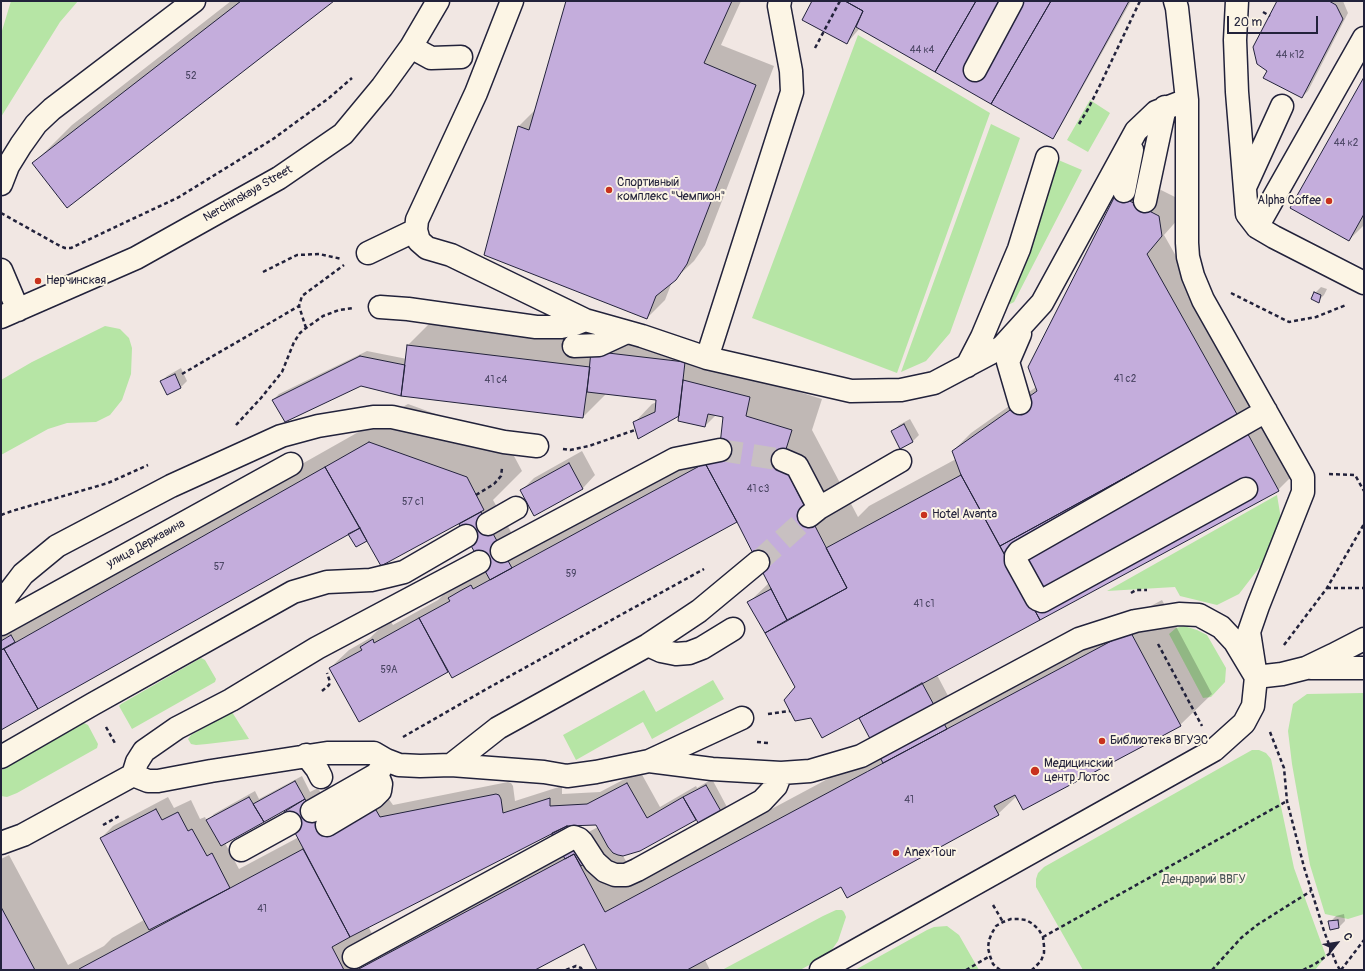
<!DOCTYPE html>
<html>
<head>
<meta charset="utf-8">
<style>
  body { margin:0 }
  #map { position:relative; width:1365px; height:971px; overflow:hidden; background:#f1e7e3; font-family:Pangolin,sans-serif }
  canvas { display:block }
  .frame { position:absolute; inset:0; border:2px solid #22223b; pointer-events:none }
  .north { position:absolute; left:1317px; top:923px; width:40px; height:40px; -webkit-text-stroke:3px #fcf5e5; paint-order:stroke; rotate:60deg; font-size:11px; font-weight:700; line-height:16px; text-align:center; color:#22223b }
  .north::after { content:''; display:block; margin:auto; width:14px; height:18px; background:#22223b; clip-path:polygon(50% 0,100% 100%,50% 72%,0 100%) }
  .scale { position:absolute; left:1227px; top:16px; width:91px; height:18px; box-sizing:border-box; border:2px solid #22223b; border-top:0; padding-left:5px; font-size:12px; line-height:14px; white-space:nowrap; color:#22223b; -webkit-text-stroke:3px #fcf5e5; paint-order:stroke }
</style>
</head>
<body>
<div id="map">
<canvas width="1365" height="971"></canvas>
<div class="frame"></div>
<div class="north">С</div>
<div class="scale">20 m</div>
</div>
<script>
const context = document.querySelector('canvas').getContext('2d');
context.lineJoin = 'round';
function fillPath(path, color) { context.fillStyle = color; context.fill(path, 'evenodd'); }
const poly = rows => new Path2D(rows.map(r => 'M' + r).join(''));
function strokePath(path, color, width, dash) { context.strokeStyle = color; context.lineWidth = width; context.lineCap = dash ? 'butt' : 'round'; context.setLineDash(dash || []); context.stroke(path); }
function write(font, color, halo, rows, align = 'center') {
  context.font = font + ' Pangolin,sans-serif'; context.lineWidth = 4; context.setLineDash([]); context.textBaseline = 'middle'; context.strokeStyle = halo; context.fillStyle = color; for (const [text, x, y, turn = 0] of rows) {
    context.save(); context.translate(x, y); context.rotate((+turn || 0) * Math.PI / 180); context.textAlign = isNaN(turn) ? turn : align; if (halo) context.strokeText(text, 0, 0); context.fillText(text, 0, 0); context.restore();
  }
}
fillPath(poly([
  [11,1,78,1,60,22,1,117,1,34],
  [858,35,990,113,897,373,752,318],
  [1090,100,1110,113,1088,152,1067,140],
  [991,124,1020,138,950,333,926,361,901,372],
  [1056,159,1082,170,1014,302,1008,305,1008,299],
  [105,326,120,329,129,338,132,348,131,374,122,400,110,415,96,422,67,423,48,429,1,455,1,380,32,362],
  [1277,495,1281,519,1269,555,1239,594,1217,605,1180,596,1175,587,1107,591],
  [1184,626,1197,630,1207,635,1226,668,1225,682,1211,697,1203,698,1169,634,1176,628],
  [201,658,205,660,216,679,215,682,132,729,119,706,121,704],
  [713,680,724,699,652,739,643,722,576,760,563,735,644,690,656,712],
  [1364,693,1364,914,1348,919,1325,914,1310,865,1292,764,1288,731,1293,704,1307,694],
  [232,712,249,739,207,744,196,745,191,744,188,739,191,735],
  [84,723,88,725,98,744,97,748,17,793,7,797,1,796,1,771,3,769],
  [1252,750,1259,750,1266,753,1271,759,1294,868,1326,956,1315,970,1083,970,1036,887,1036,879,1038,873,1044,867],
  [836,910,842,910,844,912,846,917,838,941,828,955,800,970,722,970,823,916],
  [947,926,959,935,979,970,855,970,927,930,934,927]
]), '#b6e5a5');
fillPath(poly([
  [231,1,333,1,34,163,72,125],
  [567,1,741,1,721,45,774,66,705,245,694,261,672,282,665,300,647,318,519,126,536,109],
  [813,1,1131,1,1058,131,1052,137,860,28,847,43],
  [1278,1,1343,1,1348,13,1308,91,1302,97,1269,70],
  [1364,79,1364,225,1349,240],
  [1135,177,1177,198,1180,217,1164,235,1256,397,1301,467,1278,490,937,675,956,711,1162,600,1212,694,1180,725,1017,796,998,814,842,886,705,960,710,970,599,970,584,943,533,970,1,970,1,859,9,855,68,965,104,946,112,938,144,920,101,838,113,826,168,797,174,808,191,800,200,819,205,817,207,821,214,814,255,791,259,799,302,776,310,792,318,788,338,825,388,798,393,805,508,782,511,783,513,786,515,801,562,786,562,794,600,792,640,771,660,807,696,786,697,788,712,779,727,807,721,813,697,819,640,850,622,854,637,881,878,752,859,717,796,687,749,602,769,583,738,521,448,670,360,721,330,668,349,650,370,638,379,629,391,622,393,625,438,600,458,580,482,565,460,524,464,520,367,540,349,532,1,730,1,636,54,604,408,404,505,439,522,471,493,500,520,548,722,437,724,417,716,415,705,426,679,415,634,423,652,404,657,402,658,400,606,394,583,417,361,385,273,400,279,394,367,351,407,359,408,345,439,314,609,335,610,333,703,344,776,385,822,399,812,430,858,517,869,506,956,459,953,451,971,433,1036,387],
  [288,808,285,812,299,837,239,869,225,843],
  [597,824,598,827,581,836,575,825],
  [552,832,560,848,378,945,368,926],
  [1321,287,1327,289,1324,295,1318,301,1315,293],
  [181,368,187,381,181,387,167,394,161,382,167,376],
  [910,419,919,435,913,441,901,447,893,431,899,425],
  [582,451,595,475,583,488,535,515,521,491,534,478],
  [1344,914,1345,921,1339,927,1330,922,1336,916]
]), '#0003');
const building = poly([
  [241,1,334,1,67,208,32,163,241,1],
  [566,1,732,1,704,63,756,85,687,264,676,280,656,296,647,319,484,255,518,126,529,130,566,1],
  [812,1,845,1,863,11,847,44,802,20,812,1],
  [845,1,976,1,935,72,856,27,863,11,845,1],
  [976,1,1051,1,991,104,935,72,976,1],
  [1051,1,1129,1,1053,139,991,104,1051,1],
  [1277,1,1329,1,1336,5,1343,19,1302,98,1263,78,1267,71,1257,64,1253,47,1277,1],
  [1364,77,1364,214,1349,241,1290,208,1364,77],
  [1116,194,1159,216,1162,236,1147,254,1238,416,1000,546,961,475,952,451,1037,391,1028,367,1116,194],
  [1314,292,1321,295,1319,303,1311,299,1314,292],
  [407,345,590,367,583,418,401,396,407,345],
  [591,351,685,362,679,416,638,439,633,422,655,412,656,400,587,392,591,351],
  [360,356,405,365,401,396,361,386,285,422,272,400,360,356],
  [175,374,181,388,167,395,160,381,175,374],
  [683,380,750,397,746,416,792,430,782,462,847,588,787,620,737,522,705,463,719,454,723,417,708,414,705,427,678,421,683,380],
  [1238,416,1279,491,1040,620,1000,546,1238,416],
  [904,424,913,442,900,449,891,431,904,424],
  [369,442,467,477,484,510,381,566,325,467,369,442],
  [569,463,583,489,534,516,520,490,569,463],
  [705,463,737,522,452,678,419,618,450,601,448,598,460,591,471,585,473,589,705,463],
  [325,467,360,528,38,709,4,649,325,467],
  [961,475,1040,620,822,738,811,718,795,721,784,700,795,687,765,633,847,588,826,548,961,475],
  [481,512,512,568,490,580,459,524,481,512],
  [360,528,367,541,356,547,348,534,360,528],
  [771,589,787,620,765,633,747,602,771,589],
  [419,618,448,672,359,722,329,668,362,650,360,647,373,639,374,643,419,618],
  [1130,631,1181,726,1023,810,1015,795,994,806,999,815,847,898,841,887,687,970,597,970,584,944,535,970,357,970,574,854,605,912,1130,631],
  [11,635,15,642,1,650,1,641,11,635],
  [4,649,38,709,1,730,1,650,4,649],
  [922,683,947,729,883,763,859,718,922,683],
  [295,781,305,799,264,822,253,804,295,781],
  [627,783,647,818,683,797,696,820,640,851,623,856,618,855,613,853,608,847,596,825,567,826,350,937,284,812,305,799,325,836,372,808,376,810,380,817,496,794,499,795,501,799,503,813,550,798,550,806,587,804,627,783],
  [706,785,722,813,700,826,683,797,706,785],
  [249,797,264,822,221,846,206,820,249,797],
  [156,809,162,820,178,812,188,831,192,829,207,856,212,853,230,888,149,930,100,838,156,809],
  [567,826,586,863,581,866,574,854,565,859,552,835,552,833,567,826],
  [303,849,350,937,332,947,344,970,80,970,79,969,303,849],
  [1,907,35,970,1,970,1,907],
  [1338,920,1339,928,1330,930,1328,921,1338,920]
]);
fillPath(building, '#c4addc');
strokePath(building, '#22223b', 1);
strokePath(poly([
  [720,450,783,460],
  [758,562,809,516]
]), '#c8c0c1', 22, [22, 11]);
const minor = poly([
  [512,1,476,93,417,220,416,230,419,241,427,248,451,255,585,320,642,336,707,358,851,391,901,390,934,383,1002,347,1042,303,1136,131,1156,112,1187,100],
  [1175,1,1177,8,1187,100,1187,243,1188,257,1193,276,1203,300,1303,477,1303,492,1258,606,1249,632,1256,677,1282,674,1306,668,1333,655,1364,639],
  [1237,1,1235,40,1237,92,1247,214,1257,227,1274,237,1364,283],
  [411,47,431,58,461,57],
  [975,70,1012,1],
  [1,184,8,166,21,145,36,124,52,109,194,1],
  [1246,185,1282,106],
  [1124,191,1132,150],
  [1145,201,1165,107],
  [1257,227,1364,38],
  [368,253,416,230],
  [1,270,18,310],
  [380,307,408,309,536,327,561,327,575,324,585,320],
  [1,317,136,258,279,178,343,134,382,87,411,47,438,1],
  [1020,334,1008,362,1020,403],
  [574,346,599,345,627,332],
  [707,358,792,92,791,71,779,6,780,1],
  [967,366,982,337,1019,249,1047,158],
  [783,460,797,466,819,508],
  [1246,489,1042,601,1037,599,1016,561,1016,556,1019,552,1266,411],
  [809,516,819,508,900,461],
  [488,524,516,508],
  [502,551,675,459,720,450],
  [1,606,7,595,23,574,57,546,171,486,281,436,318,426,373,417,392,417,504,442,537,446],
  [1,624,291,464],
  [648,645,661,651,676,654,689,653,702,648,733,629],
  [1311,668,1364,668],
  [306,755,317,769,321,777],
  [1,757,93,704,293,592,327,582,371,580,404,572,466,536],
  [649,761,742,718],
  [451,765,498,728,648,645,699,611,758,562],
  [133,775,137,762,144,751,177,728,231,700,317,648,479,562],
  [312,811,377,774,386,760],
  [327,825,374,797,380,791,381,784,377,774],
  [1,843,23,835,133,775,148,781,158,781,211,771,327,753,374,753,386,760,399,765,420,766,451,765,544,772,567,776,596,772,649,761,712,769,781,773,810,771,861,756,1079,639,1135,621,1179,614,1199,615,1221,627,1235,642,1256,677,1253,706,1244,723,1214,750,821,970],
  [241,850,290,823],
  [354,957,574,837,579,839,582,842,595,862,605,871,615,875,626,875,637,870,762,801,776,786,781,773]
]);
strokePath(minor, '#22223b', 25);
strokePath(poly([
  [1263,12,1270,16],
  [815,48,840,1],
  [1079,124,1088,109,1102,81,1140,1],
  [1,213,60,246,65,248,71,248,179,197,273,139,329,98,352,78],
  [263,272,297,255,319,254,342,259],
  [1231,293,1289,322,1316,317,1346,305],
  [306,328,299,306,302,296,344,265],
  [182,374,299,306],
  [236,425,261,398,282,372,294,342,300,333,306,328,323,316,339,310,353,308],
  [563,449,570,450,589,446,635,430],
  [1329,474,1355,475,1364,491],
  [476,495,494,484,501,476,502,468],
  [1,515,12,511,108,483,148,465],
  [1327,588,1364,588],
  [1131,593,1136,590,1147,590],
  [1158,644,1202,726],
  [1284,645,1327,588,1364,524],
  [322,691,329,685,330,682,327,673],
  [768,714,790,711],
  [106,727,116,745],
  [1270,732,1284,768,1287,801,1304,867,1324,931,1336,963,1340,970],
  [403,737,490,687,704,569],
  [757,742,768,743],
  [103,825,121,815],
  [993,905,1003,922],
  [1043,937,1287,801],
  [566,970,576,966,581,968,582,970],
  [966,970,990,956],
  [1000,970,993,964,990,956,988,948,989,940,992,933,996,926,1003,922,1011,919,1019,919,1026,920,1033,924,1039,930,1043,937,1044,946,1044,953,1041,961,1032,970],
  [1212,970,1241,938,1257,925,1311,891],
  [1303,970,1315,964,1332,952],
  [1341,970,1364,940]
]), '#22223b', 2.5, [4, 3]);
strokePath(minor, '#fcf5e5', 22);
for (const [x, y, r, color] of [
  [609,190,4,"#c8321e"],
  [1329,201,4,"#c8321e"],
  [38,281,4,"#c8321e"],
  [924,515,4,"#c8321e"],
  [1102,741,4,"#c8321e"],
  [1035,771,5,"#c8321e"],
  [896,853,4,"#c8321e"]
]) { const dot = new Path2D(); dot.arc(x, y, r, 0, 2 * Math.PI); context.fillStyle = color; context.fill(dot); strokePath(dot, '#fcf5e5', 1.5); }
write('10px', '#4a4563', null, [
  ["44 к4",922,50],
  ["44 к12",1290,55],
  ["52",191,76],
  ["44 к2",1346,143],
  ["41 с2",1125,379],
  ["41 с4",496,380],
  ["41 с3",758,489],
  ["57 с1",413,502],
  ["57",219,567],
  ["59",571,574],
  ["41 с1",924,604],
  ["59А",389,670],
  ["41",909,800],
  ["41",262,909]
]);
write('12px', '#22223b', '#fcf5e5', [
  ["Спортивный",617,183],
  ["комплекс \"Чемпион\"",617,197],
  ["Alpha Coffee",1321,201,"right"],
  ["Нерчинская",46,281],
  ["Hotel Avanta",932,515],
  ["Библиотека ВГУЭС",1110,741],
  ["Медицинский",1044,764],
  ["центр Лотос",1044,778],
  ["Anex Tour",904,853]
], 'left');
write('12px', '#22223b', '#fcf5e5', [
  ["Nerchinskaya Street",248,194,-30],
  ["улица Державина",146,544,-29]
]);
write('12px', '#475356', '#fcf5e5', [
  ["Дендрарий ВВГУ",1204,880]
]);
</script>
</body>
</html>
